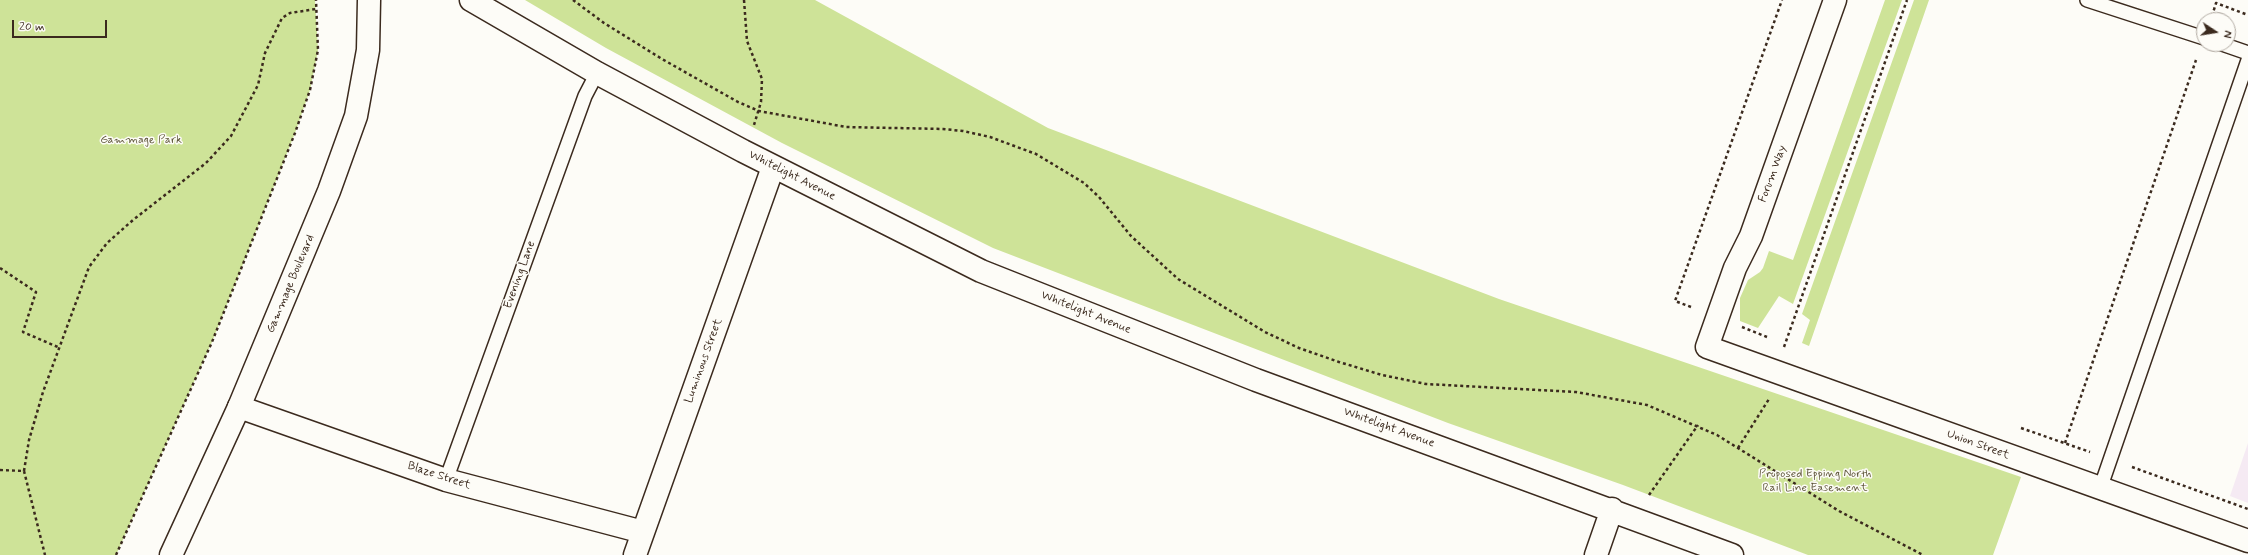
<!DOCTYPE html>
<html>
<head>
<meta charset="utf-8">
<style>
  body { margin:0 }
  #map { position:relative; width:2248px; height:555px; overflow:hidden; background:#fdfcf7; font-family:Mynerve,sans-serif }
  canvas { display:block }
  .north { position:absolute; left:2196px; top:12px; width:40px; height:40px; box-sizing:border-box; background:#fdfcf7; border:1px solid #afa8a0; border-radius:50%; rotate:102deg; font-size:11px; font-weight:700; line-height:16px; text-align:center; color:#3b2a1e }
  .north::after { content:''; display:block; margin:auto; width:14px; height:18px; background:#3b2a1e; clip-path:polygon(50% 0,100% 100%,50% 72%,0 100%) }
  .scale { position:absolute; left:12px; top:20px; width:95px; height:18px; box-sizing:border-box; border:2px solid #3b2a1e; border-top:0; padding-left:5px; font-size:12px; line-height:14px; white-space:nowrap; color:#3b2a1e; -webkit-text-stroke:3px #fdfcf7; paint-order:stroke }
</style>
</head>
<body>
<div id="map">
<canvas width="2248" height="555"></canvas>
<div class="north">N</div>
<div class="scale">20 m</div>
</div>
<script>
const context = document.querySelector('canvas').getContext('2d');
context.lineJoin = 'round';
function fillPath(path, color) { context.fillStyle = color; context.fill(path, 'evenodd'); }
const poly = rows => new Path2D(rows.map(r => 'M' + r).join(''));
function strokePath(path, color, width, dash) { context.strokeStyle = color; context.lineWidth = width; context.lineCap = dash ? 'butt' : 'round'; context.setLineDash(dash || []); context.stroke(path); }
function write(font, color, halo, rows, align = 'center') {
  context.font = font + ' Mynerve,sans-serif'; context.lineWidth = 3; context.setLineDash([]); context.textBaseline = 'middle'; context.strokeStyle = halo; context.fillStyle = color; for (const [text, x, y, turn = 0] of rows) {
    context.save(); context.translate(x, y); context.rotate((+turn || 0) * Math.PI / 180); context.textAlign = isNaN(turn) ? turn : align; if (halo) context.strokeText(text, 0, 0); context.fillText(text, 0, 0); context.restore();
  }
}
fillPath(poly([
  [2248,443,2248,503,2230,496]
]), '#f5eaf3');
fillPath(poly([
  [0,0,315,0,318,50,310,90,295,133,212,342,116,555,0,555],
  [525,0,815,0,1048,128,1499,299,2021,477,1993,555,1808,555,1623,485,1448,423,993,248,782,143,606,48],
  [1885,0,1902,0,1793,304,1779,296,1758,328,1740,321,1740,298,1748,280,1760,272,1763,268,1769,251,1793,260],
  [1914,0,1929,0,1809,346,1802,343,1810,320,1802,314]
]), '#cee398');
const lane = poly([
  [2087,0,2204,38],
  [2222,44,2248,53],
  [446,480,585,96,597,73],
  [2100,489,2248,60]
]);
const street = poly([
  [471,0,597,73,743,151,981,271,1256,380,1732,555],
  [1835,0,1751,236,1735,268,1707,347,2248,541],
  [239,407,446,480,643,532],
  [635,555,773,167],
  [1596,555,1612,509]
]);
const secondary = poly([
  [171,555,239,407,329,191,356,116,368,50,369,0]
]);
strokePath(lane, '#3b2a1e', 16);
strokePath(street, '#3b2a1e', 25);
strokePath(secondary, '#3b2a1e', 25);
strokePath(poly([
  [573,0,604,23,662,59,738,102,759,111,846,127,943,129,963,131,990,137,1036,154,1084,183,1099,197,1131,236,1178,279,1265,332,1299,348,1339,362,1382,375,1426,384,1576,392,1647,405,1717,435,1839,511,1923,555],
  [744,0,747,41,762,79,761,102,754,125],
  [2212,16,2216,3,2248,15],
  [0,268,36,292,23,332,60,348],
  [1691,307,1675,301,1782,0],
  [1742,327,1767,337],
  [1784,347,1907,0],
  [2021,428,2090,452],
  [2065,443,2196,60],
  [1738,448,1769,399],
  [2132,467,2248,509],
  [0,470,24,471,45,555],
  [24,471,29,440,43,392,89,267,107,243,133,220,206,163,231,136,258,85,265,53,282,18,290,13,316,9],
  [1649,495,1698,425],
  [116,555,212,342,295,133,310,90,318,50,316,0]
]), '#3b2a1e', 2.5, [3, 3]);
strokePath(lane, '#fdfcf7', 13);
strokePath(street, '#fdfcf7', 22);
strokePath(secondary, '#fdfcf7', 22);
write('12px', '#60583c', '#fdfcf7', [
  ["Gammage Park",141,140],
  ["Proposed Epping North",1815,474],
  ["Rail Line Easement",1815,488]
]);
write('12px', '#3b2a1e', '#fdfcf7', [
  ["Forum Way",1773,174,-70],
  ["Whitelight Avenue",792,176,27],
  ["Evening Lane",520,275,-70],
  ["Gammage Boulevard",291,284,-67],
  ["Whitelight Avenue",1086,313,22],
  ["Luminous Street",704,361,-70],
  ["Whitelight Avenue",1389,428,20],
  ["Union Street",1978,445,20],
  ["Blaze Street",439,476,18]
]);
</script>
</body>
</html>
